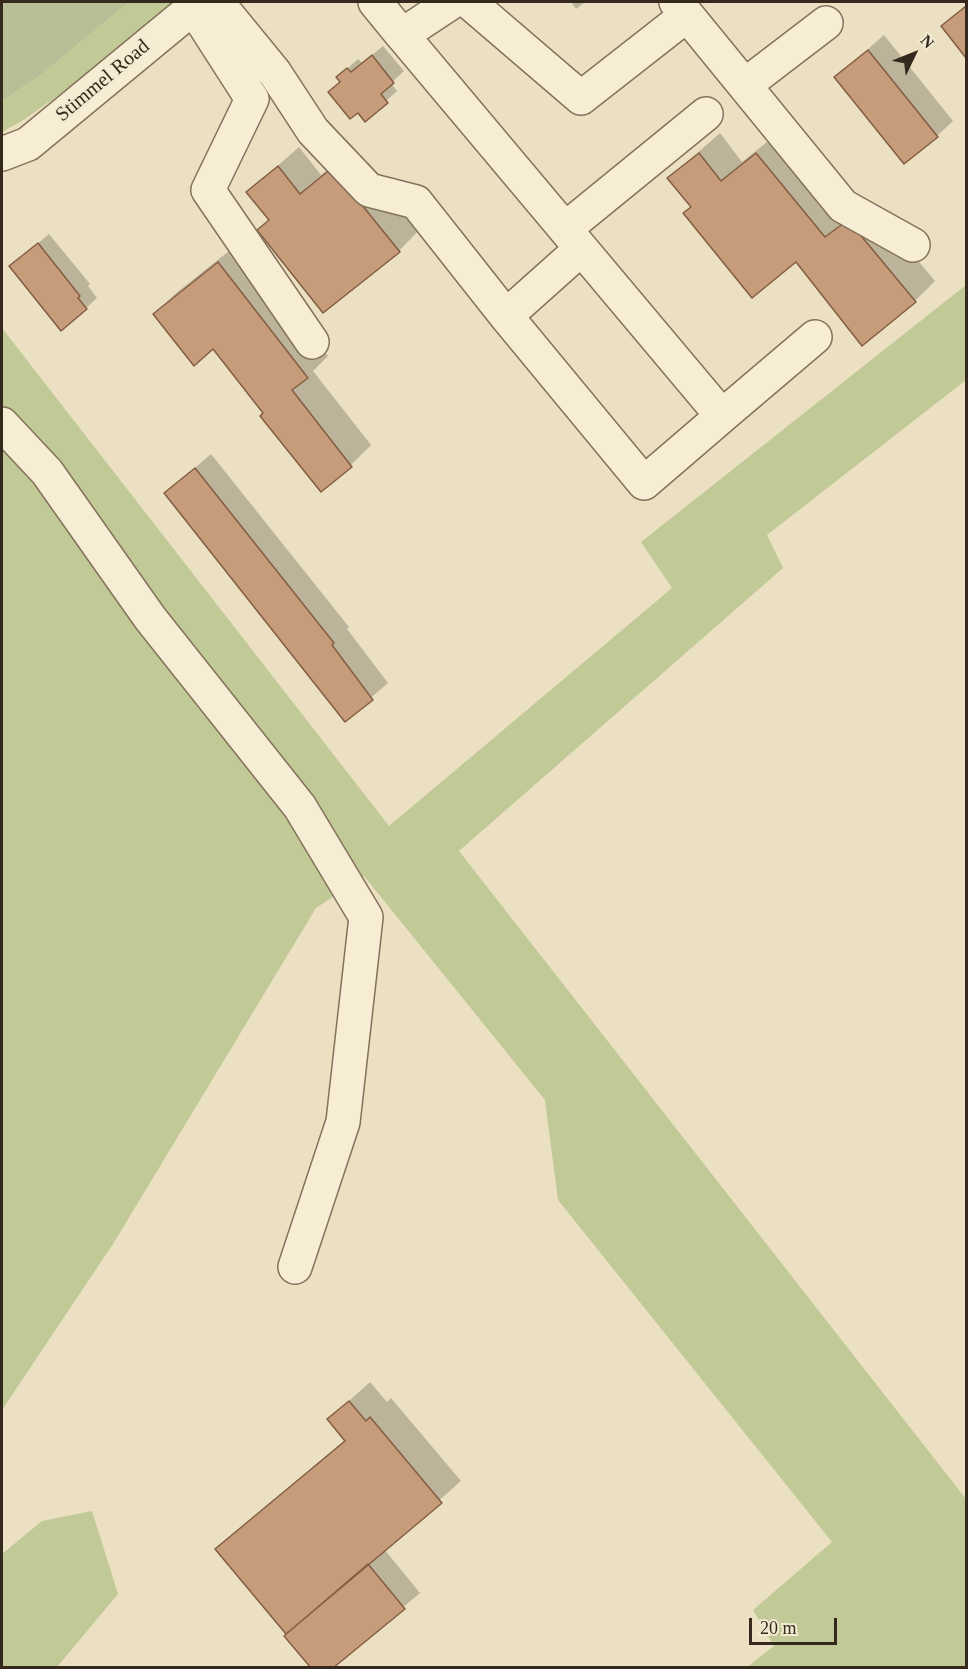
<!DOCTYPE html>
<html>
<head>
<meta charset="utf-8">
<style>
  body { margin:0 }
  #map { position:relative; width:968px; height:1669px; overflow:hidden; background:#ebe0c2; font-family:Georgia,serif }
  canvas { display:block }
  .frame { position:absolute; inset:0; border:3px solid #35291e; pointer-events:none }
  .north { position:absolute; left:884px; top:24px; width:60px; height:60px; -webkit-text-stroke:4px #f3ead1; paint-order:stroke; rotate:47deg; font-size:16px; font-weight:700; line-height:24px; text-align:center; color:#35291e }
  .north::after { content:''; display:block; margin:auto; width:21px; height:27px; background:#35291e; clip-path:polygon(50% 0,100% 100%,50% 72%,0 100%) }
  .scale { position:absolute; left:749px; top:1618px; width:88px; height:27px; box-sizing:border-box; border:3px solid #35291e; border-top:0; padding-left:8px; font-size:18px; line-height:21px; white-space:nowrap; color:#35291e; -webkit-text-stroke:4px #f3ead1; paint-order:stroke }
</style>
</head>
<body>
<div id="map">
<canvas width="968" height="1669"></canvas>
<div class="frame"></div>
<div class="north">N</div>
<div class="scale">20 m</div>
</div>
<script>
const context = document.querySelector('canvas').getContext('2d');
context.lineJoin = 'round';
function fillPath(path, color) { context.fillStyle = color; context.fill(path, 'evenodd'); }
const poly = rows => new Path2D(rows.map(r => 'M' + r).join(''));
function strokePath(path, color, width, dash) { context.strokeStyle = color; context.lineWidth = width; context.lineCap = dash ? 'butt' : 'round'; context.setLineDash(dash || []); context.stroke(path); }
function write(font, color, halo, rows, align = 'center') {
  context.font = font + ' Georgia,serif'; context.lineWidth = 5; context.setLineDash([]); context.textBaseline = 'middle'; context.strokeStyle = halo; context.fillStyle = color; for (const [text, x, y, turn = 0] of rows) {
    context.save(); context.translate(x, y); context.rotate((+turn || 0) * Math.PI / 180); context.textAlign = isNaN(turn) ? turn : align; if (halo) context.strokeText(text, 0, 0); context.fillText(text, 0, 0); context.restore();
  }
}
fillPath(poly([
  [129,2,173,2,80,80,25,119,2,132,2,101,42,74],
  [966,285,966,380,767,535,783,568,459,851,966,1499,966,1667,747,1667,774,1646,753,1610,832,1542,558,1200,545,1100,364,876,316,908,113,1244,2,1410,2,328,389,826,672,588,641,542],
  [92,1511,118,1594,57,1667,2,1667,2,1554,42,1521]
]), '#c1c997');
fillPath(poly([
  [2,2,129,2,42,74,2,101]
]), '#b8be96');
fillPath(poly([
  [571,2,585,2,576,9],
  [966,5,966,56,943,26],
  [884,35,953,121,937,136,836,77],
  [383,46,404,71,391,83,397,91,365,120,338,77,358,59,362,63],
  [720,133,742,162,777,134,845,218,868,201,935,281,915,301,796,259,692,206,669,178],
  [299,147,321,175,353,149,419,230,399,251,270,219,248,192],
  [49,234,90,284,88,286,97,298,86,308,11,266],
  [239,243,328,356,313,371,371,445,351,465,265,413,213,347,155,314,175,294],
  [211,454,349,627,347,629,388,683,345,720,166,493],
  [370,1382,387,1402,391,1398,461,1481,384,1549,420,1593,331,1668,288,1634,217,1549,346,1439,329,1419]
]), '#0003');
const building = poly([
  [966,6,966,58,941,26,966,6],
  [868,50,938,137,904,164,834,77,868,50],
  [372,55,394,83,381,94,388,103,365,122,358,113,350,119,328,92,340,82,336,77,347,68,351,72,372,55],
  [699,153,721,181,756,153,825,237,848,220,916,302,862,346,796,262,752,298,683,213,691,207,667,178,699,153],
  [278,166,300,194,332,168,400,252,323,313,257,230,269,220,246,192,278,166],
  [38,243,80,296,78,298,87,309,61,331,9,266,38,243],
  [218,262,308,378,292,390,352,467,321,492,260,416,263,413,213,349,194,366,153,314,218,262],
  [195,468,334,643,332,645,373,700,345,722,164,493,195,468],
  [349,1401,366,1421,370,1417,442,1503,286,1634,215,1549,345,1441,327,1419,349,1401],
  [368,1564,405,1609,333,1668,311,1668,284,1636,368,1564]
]);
fillPath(building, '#c79c7a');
strokePath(building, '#825d42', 1.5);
const minor = poly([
  [217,2,275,73,313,131,369,190,416,202,506,316],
  [375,2,402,35,452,2],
  [469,2,581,98,687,15,676,2],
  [193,7,252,99,208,190,312,342],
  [687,15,843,206,913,245],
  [402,35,722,416,815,337],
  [745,85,826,23],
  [2,154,28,144,200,2],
  [565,229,706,114],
  [581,249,506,316,644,483,722,416],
  [2,424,47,472,150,618,300,807,366,917,343,1122,295,1267]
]);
strokePath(minor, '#84725a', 36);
strokePath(minor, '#f7edd5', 33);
write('20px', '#35291e', '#f3ead1', [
  ["Stimmel Road",103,81,-40]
]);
</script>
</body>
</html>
